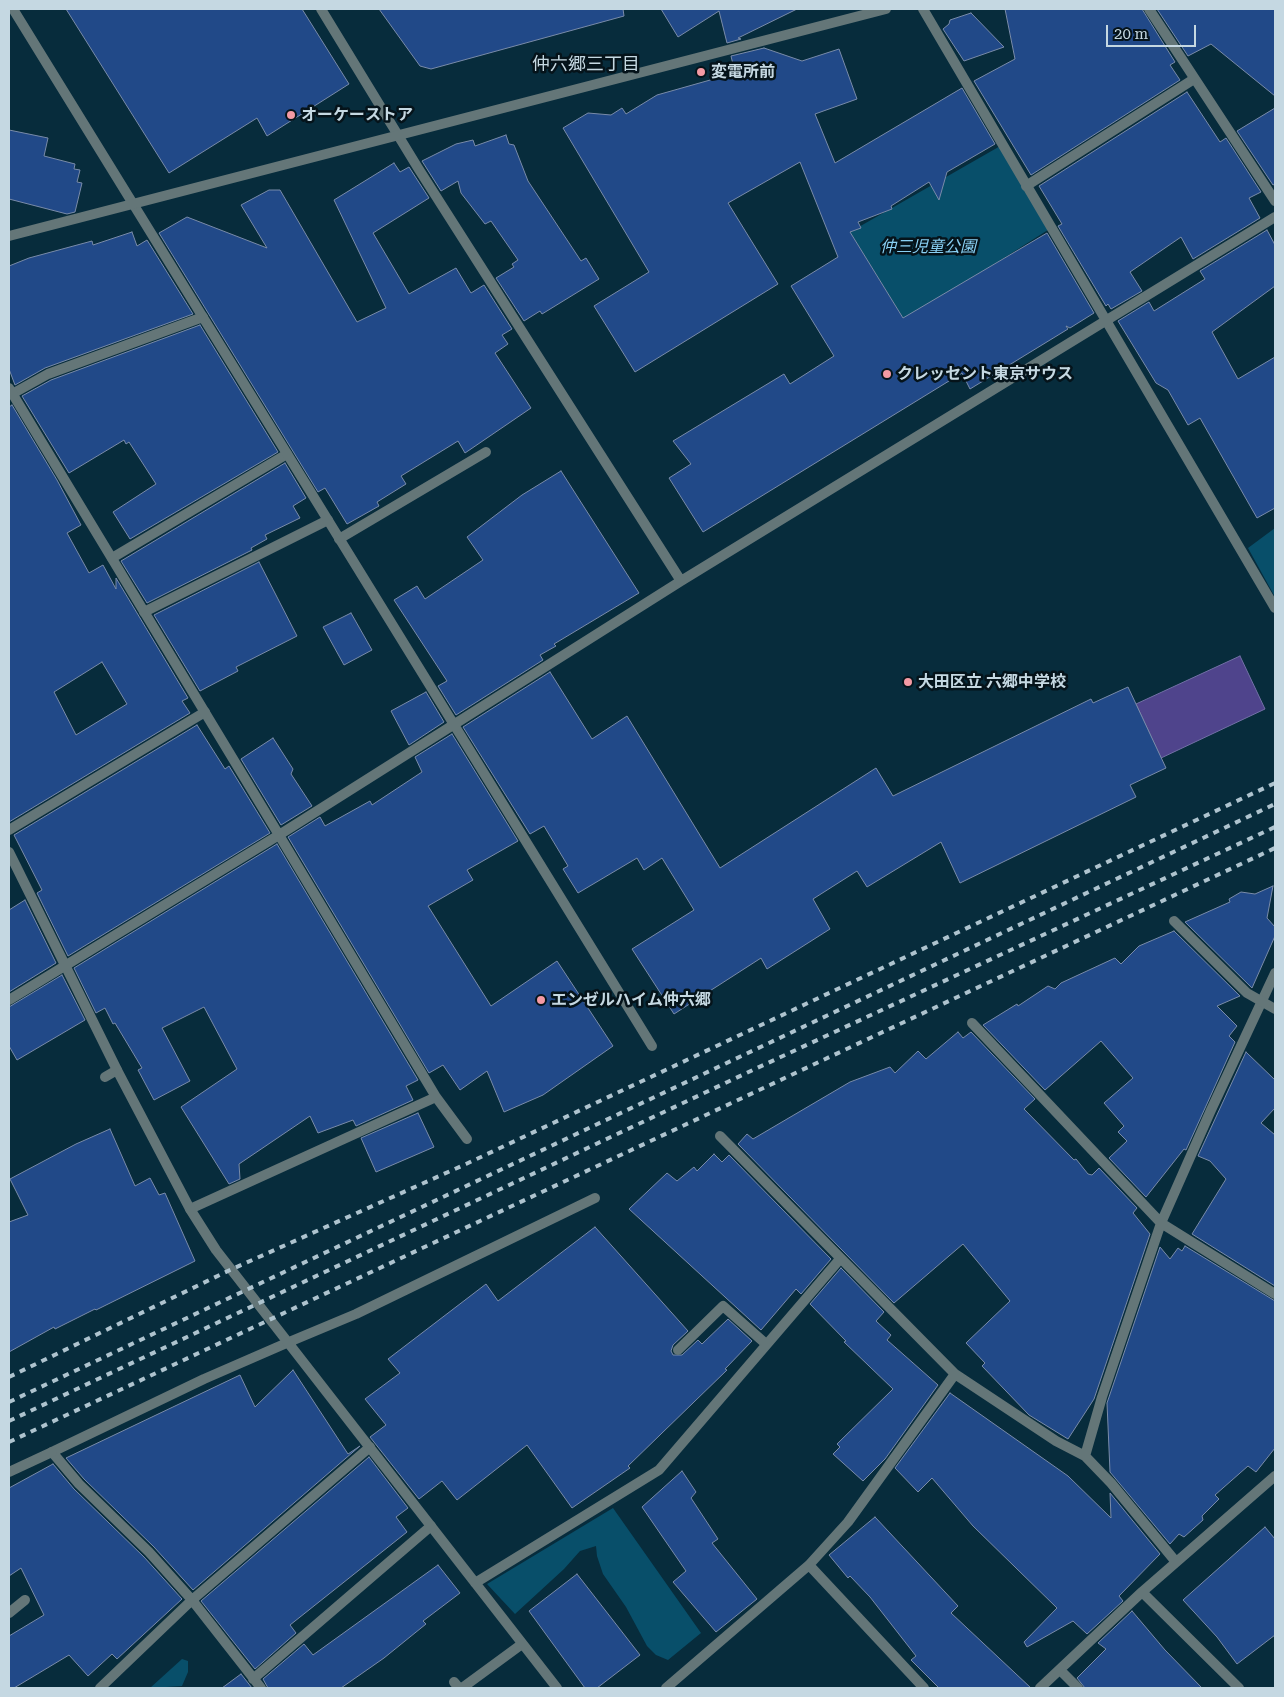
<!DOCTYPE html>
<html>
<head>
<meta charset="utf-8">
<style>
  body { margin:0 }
  #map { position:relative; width:1284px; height:1697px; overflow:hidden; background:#072c3c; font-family:"Roboto Serif",serif }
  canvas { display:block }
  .frame { position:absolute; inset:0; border:10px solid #c5d8e2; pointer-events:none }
  .scale { position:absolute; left:1106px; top:25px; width:90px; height:22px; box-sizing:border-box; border:2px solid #c5d8e2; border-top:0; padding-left:6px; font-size:15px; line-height:18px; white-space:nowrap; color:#c5d8e2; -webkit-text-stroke:4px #05131a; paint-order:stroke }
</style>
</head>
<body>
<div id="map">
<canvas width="1284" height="1697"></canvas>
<div class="frame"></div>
<div class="scale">20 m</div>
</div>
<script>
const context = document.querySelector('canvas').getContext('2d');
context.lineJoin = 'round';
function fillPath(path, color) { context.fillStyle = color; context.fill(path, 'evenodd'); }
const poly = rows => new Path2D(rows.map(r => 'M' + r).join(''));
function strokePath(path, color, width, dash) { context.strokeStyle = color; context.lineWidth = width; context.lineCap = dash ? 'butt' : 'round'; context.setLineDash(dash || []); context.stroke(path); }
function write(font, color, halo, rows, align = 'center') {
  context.font = font + ' "Roboto Serif","Noto Sans JP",serif'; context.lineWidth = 5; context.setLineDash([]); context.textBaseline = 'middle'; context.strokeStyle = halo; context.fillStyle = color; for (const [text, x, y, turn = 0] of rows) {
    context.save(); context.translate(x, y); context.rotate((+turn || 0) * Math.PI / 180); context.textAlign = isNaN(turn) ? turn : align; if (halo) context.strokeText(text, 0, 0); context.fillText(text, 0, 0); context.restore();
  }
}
fillPath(poly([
  [1002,145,1051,228,905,321,850,232],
  [1275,528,1275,597,1248,548],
  [613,1508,701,1633,668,1660,656,1655,647,1646,626,1607,603,1574,597,1556,596,1546,580,1551,564,1569,515,1614,487,1584],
  [182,1659,188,1661,188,1672,182,1686,150,1688]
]), '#084f6a');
const water = poly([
  [1240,656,1265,709,1161,758,1136,704,1240,656]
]);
fillPath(water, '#4f448c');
strokePath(water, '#7270a6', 1);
const building = poly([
  [66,9,302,9,349,84,267,136,257,118,169,173,66,9],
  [379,9,623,9,624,16,431,69,420,66,379,9],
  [661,9,797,9,738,38,741,39,727,43,719,11,678,37,661,9],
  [1005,9,1142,9,1175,62,1170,65,1180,80,1031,175,974,81,1015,59,1005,9],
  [1157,9,1275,9,1275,96,1211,44,1188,56,1157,9],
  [971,13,1004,47,964,61,943,29,949,24,950,20,971,13],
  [764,48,802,61,839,49,857,99,815,114,835,163,962,88,995,144,947,172,939,200,929,182,891,206,892,209,858,222,861,228,850,232,903,318,1047,233,1094,313,1070,328,1066,326,1068,329,970,389,962,373,703,532,669,478,691,464,673,441,784,374,790,384,834,356,791,286,838,257,800,162,728,203,778,284,635,372,594,306,649,272,563,128,588,113,611,115,622,108,626,114,657,95,735,73,731,56,764,48],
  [1187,92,1220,142,1226,138,1261,192,1249,198,1260,218,1193,259,1181,237,1130,272,1142,291,1111,309,1108,304,1106,306,1058,226,1062,224,1039,186,1187,92],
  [1275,108,1275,184,1273,185,1237,131,1275,108],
  [9,130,48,138,44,156,75,164,74,169,80,170,77,182,82,183,75,212,67,214,9,199,9,130],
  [506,135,509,144,514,145,528,181,581,261,586,258,599,279,542,314,540,311,524,321,496,278,514,267,512,264,518,260,491,221,485,224,461,193,458,181,441,191,422,161,456,144,473,140,475,146,506,135],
  [394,163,400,172,409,167,429,198,373,233,409,294,456,268,471,293,484,285,512,329,502,335,508,344,495,353,531,408,465,453,458,441,401,476,406,484,377,502,379,506,347,524,325,488,318,492,159,233,187,217,267,248,241,205,269,190,280,190,357,322,386,308,334,200,394,163],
  [1267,230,1275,245,1275,286,1212,332,1238,379,1275,357,1275,508,1257,518,1200,418,1188,425,1168,390,1156,383,1118,321,1149,302,1154,311,1205,279,1200,271,1267,230],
  [132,232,137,246,147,240,193,314,45,368,15,385,9,369,9,266,29,258,92,241,93,245,132,232],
  [200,325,278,452,130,539,113,512,156,484,129,442,126,444,124,440,69,473,22,396,51,380,200,325],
  [12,405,57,480,81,525,67,533,89,573,103,565,116,589,116,578,188,698,182,701,190,713,9,822,9,407,12,405],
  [102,662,127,704,76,735,54,692,102,662],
  [285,463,306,498,293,506,300,518,265,535,267,539,251,548,252,550,147,603,121,561,285,463],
  [561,471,639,593,554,644,556,646,540,655,543,660,456,715,438,686,447,681,394,600,417,586,425,599,483,560,467,537,522,495,561,471],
  [259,562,297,636,236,667,238,671,200,691,154,615,259,562],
  [351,613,372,650,344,665,323,627,351,613],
  [550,672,592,739,627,716,720,868,876,768,893,796,1091,699,1093,703,1128,687,1166,768,1130,785,1136,797,960,883,941,842,867,887,857,871,813,899,830,929,767,969,761,958,674,1014,632,949,694,910,662,858,644,870,637,858,578,893,563,869,568,866,544,826,530,834,463,727,550,672],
  [426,692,444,722,409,745,391,711,426,692],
  [197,725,225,769,229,766,270,833,68,956,37,893,42,890,14,835,197,725],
  [452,734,518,841,467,870,473,880,428,906,491,1006,557,961,613,1046,543,1095,504,1112,487,1071,460,1090,443,1065,429,1073,288,837,320,817,325,826,370,801,372,805,422,772,415,757,452,734],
  [273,738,293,769,291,774,312,806,281,825,241,759,273,738],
  [277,844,418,1080,406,1086,413,1100,356,1126,353,1120,318,1133,310,1116,239,1164,240,1179,229,1184,181,1107,237,1069,204,1007,162,1028,190,1081,154,1100,138,1070,142,1068,115,1023,113,1024,105,1008,96,1013,74,968,277,844],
  [1273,886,1267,918,1275,927,1275,936,1252,988,1185,922,1230,902,1229,899,1241,892,1255,894,1273,886],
  [25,900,56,963,9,992,9,910,25,900],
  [1174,931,1240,996,1217,1006,1237,1026,1229,1036,1235,1042,1186,1150,1184,1149,1146,1197,1109,1158,1127,1141,1118,1132,1124,1126,1104,1103,1133,1078,1101,1041,1045,1090,983,1025,1017,1004,1018,1006,1048,986,1055,989,1061,983,1115,958,1121,964,1139,946,1174,931],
  [62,975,85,1020,17,1060,9,1046,9,1007,62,975],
  [958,1032,963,1038,971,1032,1035,1099,1024,1109,1074,1160,1076,1159,1088,1174,1092,1175,1099,1168,1137,1208,1133,1213,1150,1234,1094,1399,1068,1439,1029,1415,982,1366,985,1363,966,1343,1010,1301,963,1244,894,1303,738,1144,747,1134,753,1139,850,1082,890,1067,895,1073,918,1051,926,1059,958,1032],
  [1246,1052,1275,1080,1275,1108,1261,1123,1275,1135,1275,1286,1192,1234,1226,1179,1210,1161,1198,1156,1246,1052],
  [418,1113,434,1147,376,1172,361,1138,418,1113],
  [110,1129,135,1186,150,1178,159,1195,165,1193,195,1261,96,1310,95,1309,55,1329,54,1327,9,1352,9,1222,28,1215,10,1179,76,1144,110,1129],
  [714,1154,722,1162,729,1155,831,1259,801,1294,796,1289,761,1330,629,1209,667,1173,677,1181,694,1167,697,1171,714,1154],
  [595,1227,688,1331,673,1345,671,1351,673,1355,682,1355,698,1340,702,1344,728,1319,752,1341,725,1369,727,1370,628,1466,630,1468,572,1508,527,1445,457,1500,442,1481,419,1499,370,1437,386,1425,365,1399,400,1373,388,1359,486,1284,498,1301,595,1227],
  [1185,1246,1275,1301,1275,1448,1256,1472,1248,1466,1215,1495,1219,1499,1202,1516,1203,1520,1184,1537,1179,1534,1170,1544,1110,1472,1107,1403,1160,1247,1170,1259,1178,1248,1182,1251,1185,1246],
  [841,1268,884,1312,876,1321,891,1335,887,1340,938,1385,885,1459,863,1481,833,1454,840,1447,837,1444,893,1389,844,1342,846,1341,810,1304,841,1268],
  [293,1370,348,1454,360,1446,193,1590,154,1547,84,1479,66,1458,240,1375,255,1407,293,1370],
  [950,1393,1068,1476,1111,1518,1110,1493,1160,1554,1119,1596,1123,1601,1087,1634,1073,1621,1027,1647,1024,1642,1057,1608,973,1526,932,1478,918,1492,895,1468,950,1393],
  [369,1457,408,1508,396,1517,407,1532,290,1625,296,1633,255,1669,201,1601,369,1457],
  [53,1464,74,1489,144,1557,182,1599,117,1659,112,1654,88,1676,69,1655,14,1688,9,1688,9,1636,44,1615,21,1568,9,1576,9,1488,53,1464],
  [682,1471,696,1492,691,1498,718,1539,712,1543,757,1599,716,1632,673,1582,686,1571,642,1507,682,1471],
  [875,1517,958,1606,951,1613,1031,1688,939,1688,911,1660,916,1656,870,1597,850,1576,848,1578,829,1555,875,1517],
  [1265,1527,1275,1539,1275,1635,1237,1664,1217,1637,1183,1600,1265,1527],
  [438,1565,460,1593,423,1621,426,1624,384,1658,341,1688,268,1688,263,1679,304,1644,313,1655,438,1565],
  [577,1574,640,1655,597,1688,585,1688,529,1611,577,1574],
  [1132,1611,1165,1650,1202,1688,1085,1688,1077,1678,1106,1649,1098,1643,1132,1611],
  [241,1674,252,1688,222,1688,241,1674]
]);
fillPath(building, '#214988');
strokePath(building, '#798ba9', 1);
strokePath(poly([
  [1026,186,1194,79],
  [12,394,48,374,203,317],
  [339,539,486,452],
  [112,558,287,454],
  [144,612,328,520],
  [9,830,205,712],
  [279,835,436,1097],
  [105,1077,117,1070],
  [190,1209,436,1097,467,1139],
  [678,1350,723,1306,766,1344],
  [253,1679,431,1526],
  [454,1682,459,1688],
  [100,1688,192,1600,370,1447],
  [261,1688,192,1600,149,1552,79,1484,52,1452,204,1379,289,1342]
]), '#647678', 10);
strokePath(poly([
  [13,9,652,1046],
  [321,9,418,168,681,581],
  [923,9,1275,608],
  [1149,9,1275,201],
  [9,388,279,835],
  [9,852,117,1070,190,1209,216,1250,557,1688],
  [9,1000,279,835,681,581,1275,217],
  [972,1023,1161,1223,1275,1294],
  [720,1136,955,1374,1056,1441,1085,1456],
  [289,1342,356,1314,595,1198],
  [9,1472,52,1452],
  [1176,1562,1111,1483,1085,1456,1102,1397,1161,1223,1211,1110,1275,973],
  [809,1565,924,1688],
  [475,1583,659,1470,840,1259],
  [1142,1592,1239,1688],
  [9,1613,25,1600],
  [1060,1670,1078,1688],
  [462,1688,522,1644],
  [666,1688,809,1565,848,1522,955,1374],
  [1040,1688,1142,1592,1275,1476]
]), '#647678', 10);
strokePath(poly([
  [9,236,886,9],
  [1174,921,1247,993,1275,1009]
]), '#647678', 10);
strokePath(poly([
  [9,1377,230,1270,466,1164,1275,783],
  [9,1402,1275,804],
  [9,1421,755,1069,1275,827],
  [9,1442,1275,848]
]), '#aec3ce', 4, [6, 6]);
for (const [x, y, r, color] of [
  [701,72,5,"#f49aa4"],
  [291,115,5,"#f49aa4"],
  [887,374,5,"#f49aa4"],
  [908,682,5,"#f49aa4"],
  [541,1000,5,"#f49aa4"]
]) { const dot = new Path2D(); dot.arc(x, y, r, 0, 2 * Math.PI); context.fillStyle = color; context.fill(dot); strokePath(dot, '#05131a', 2); }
write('bold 16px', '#c5d8e2', '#05131a', [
  ["変電所前",711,72],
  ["オーケーストア",301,115],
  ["クレッセント東京サウス",897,374],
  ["大田区立 六郷中学校",918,682],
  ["エンゼルハイム仲六郷",551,1000]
], 'left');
write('italic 16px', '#89d0f4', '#05131a', [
  ["仲三児童公園",928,247]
]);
write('18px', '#c5d8e2', '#05131a', [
  ["仲六郷三丁目",586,65]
]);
</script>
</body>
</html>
